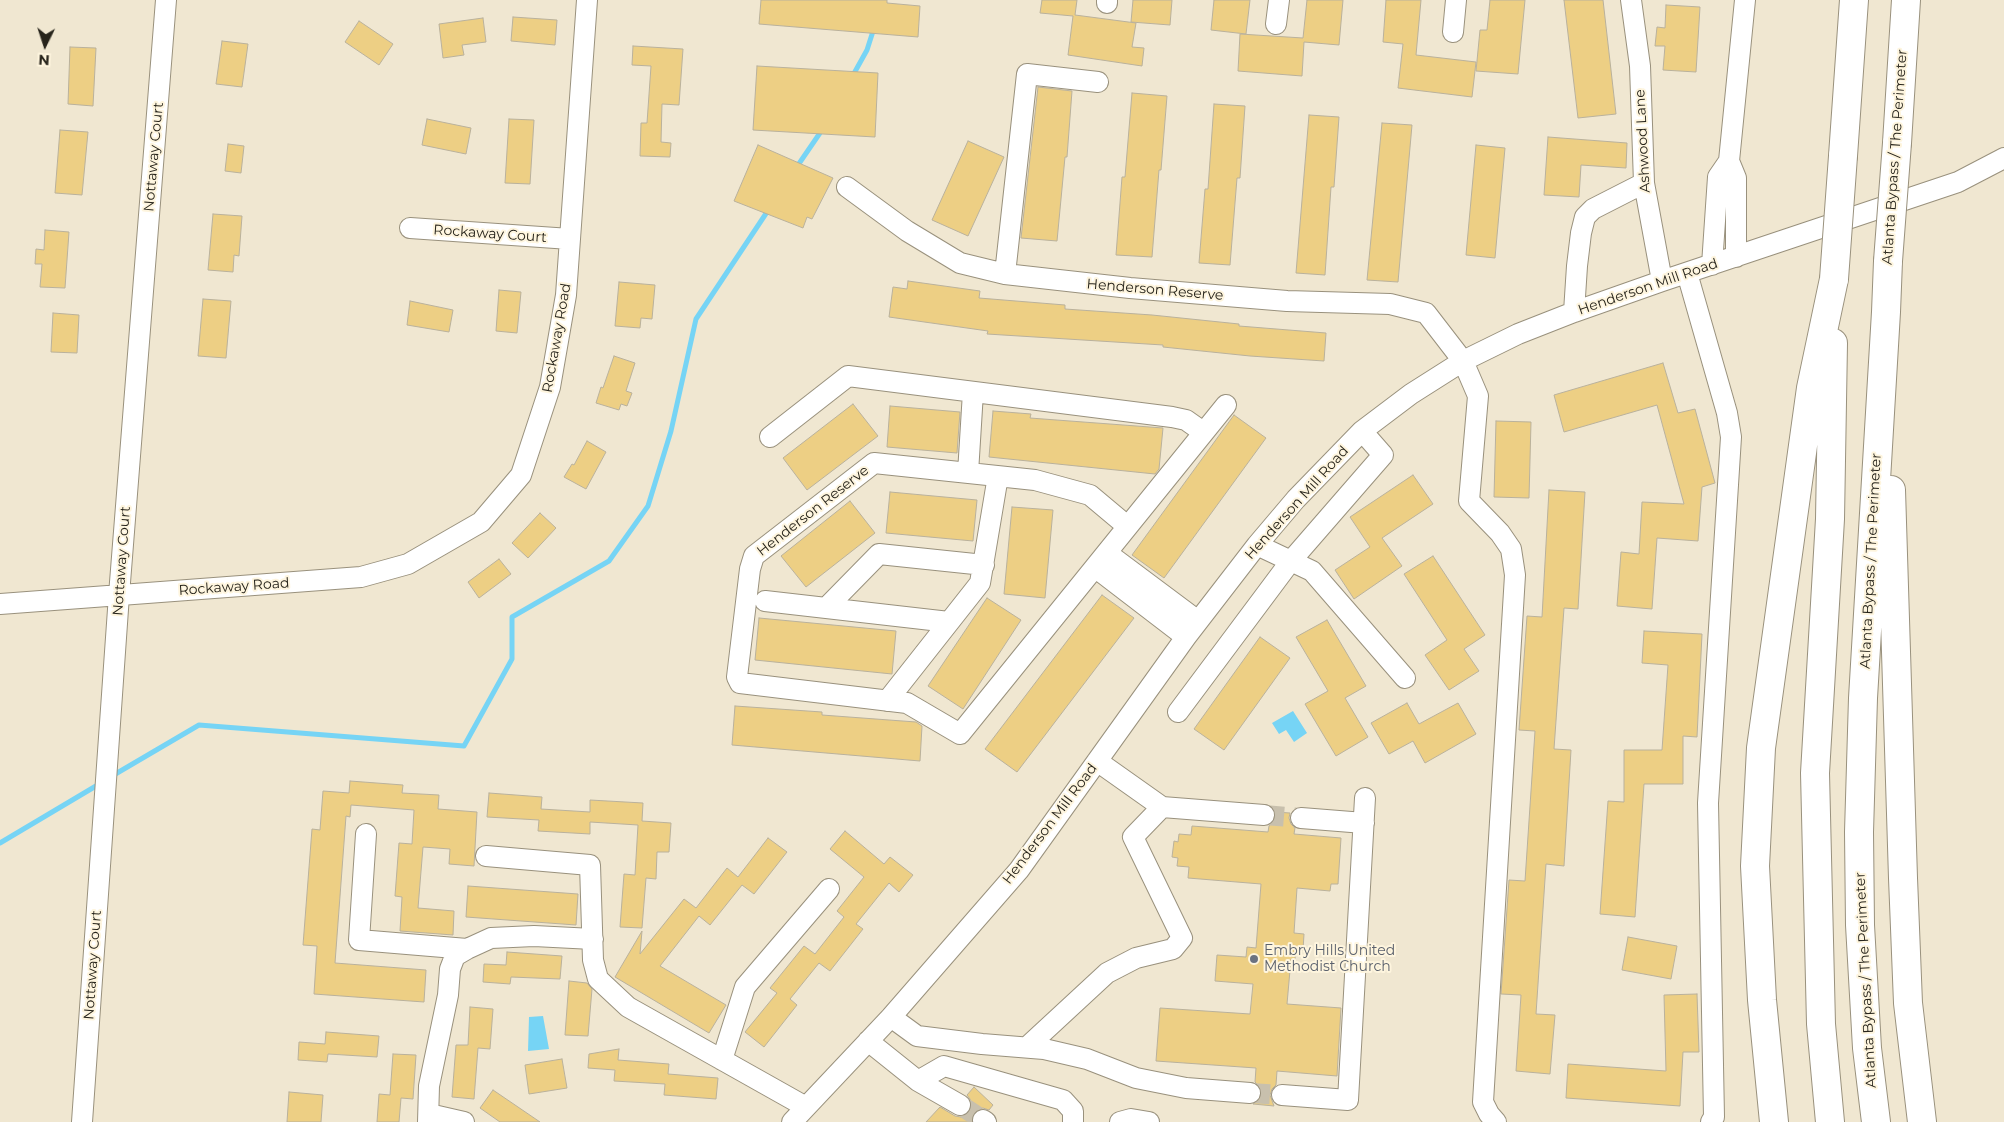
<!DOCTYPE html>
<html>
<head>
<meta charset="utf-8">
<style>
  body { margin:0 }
  #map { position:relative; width:2004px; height:1122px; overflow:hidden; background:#f0e7d1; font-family:Montserrat,sans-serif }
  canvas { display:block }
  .north { position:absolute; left:20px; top:20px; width:50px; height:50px; -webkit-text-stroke:4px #fef5de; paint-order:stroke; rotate:184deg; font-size:14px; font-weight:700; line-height:20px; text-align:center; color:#27241b }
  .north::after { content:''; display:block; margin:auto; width:18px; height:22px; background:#27241b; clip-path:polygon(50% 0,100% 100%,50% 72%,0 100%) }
</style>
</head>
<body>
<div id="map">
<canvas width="2004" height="1122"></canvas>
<div class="north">N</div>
</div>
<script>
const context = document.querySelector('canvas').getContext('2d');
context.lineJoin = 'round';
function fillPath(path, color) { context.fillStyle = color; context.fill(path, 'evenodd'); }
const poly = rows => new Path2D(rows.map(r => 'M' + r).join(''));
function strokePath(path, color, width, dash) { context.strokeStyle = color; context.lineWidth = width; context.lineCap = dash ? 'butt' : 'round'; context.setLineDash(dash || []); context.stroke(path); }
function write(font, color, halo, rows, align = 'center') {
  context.font = font + ' Montserrat,sans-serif'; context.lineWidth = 4; context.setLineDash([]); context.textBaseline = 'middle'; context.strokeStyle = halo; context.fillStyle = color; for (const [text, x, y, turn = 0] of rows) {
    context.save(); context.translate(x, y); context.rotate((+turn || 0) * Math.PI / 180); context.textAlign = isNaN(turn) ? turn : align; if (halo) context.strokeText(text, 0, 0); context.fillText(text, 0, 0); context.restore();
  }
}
fillPath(poly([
  [1293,711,1307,733,1294,742,1286,730,1279,734,1272,723],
  [543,1016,549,1049,528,1051,529,1017]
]), '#76d4f5');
strokePath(poly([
  [852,77,867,50,874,28],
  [796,168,822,130],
  [112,776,199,725,464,746,512,659,512,617,609,561,648,506,671,431,696,319,769,209],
  [0,843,101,783]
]), '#76d4f5', 5);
const building = poly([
  [761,0,887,0,887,3,920,6,918,37,759,24,761,0],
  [1042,0,1077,0,1075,15,1136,23,1132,47,1144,48,1142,66,1068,55,1073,16,1040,13,1042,0],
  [1133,0,1172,0,1170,25,1131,22,1133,0],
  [1214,0,1250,0,1246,34,1211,30,1214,0],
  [1307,0,1343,0,1339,45,1304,42,1302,76,1238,71,1240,34,1303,38,1307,0],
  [1386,0,1421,0,1416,55,1476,62,1472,97,1398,88,1403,44,1383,42,1386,0],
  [1490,0,1525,0,1518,74,1476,71,1480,30,1487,30,1490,0],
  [1564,0,1603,0,1616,114,1578,118,1564,0],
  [1666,5,1700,7,1696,72,1663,70,1665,46,1655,46,1657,27,1665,28,1666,5],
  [513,17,557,20,555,45,511,41,513,17],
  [483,18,486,42,462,45,464,55,443,58,439,24,483,18],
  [359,21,393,44,379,65,345,42,359,21],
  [222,41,248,44,242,87,216,84,222,41],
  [633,46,683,49,679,105,662,104,661,142,671,143,670,157,640,156,641,123,647,123,651,66,632,65,633,46],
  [70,47,96,48,93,106,68,104,70,47],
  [757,66,878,73,875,137,753,130,757,66],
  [1038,87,1072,91,1067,157,1065,157,1057,241,1021,238,1038,87],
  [1132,93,1167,96,1161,170,1159,170,1152,257,1116,255,1122,177,1125,177,1132,93],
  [1214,104,1245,106,1240,178,1237,178,1230,265,1199,263,1205,189,1208,189,1214,104],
  [1309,115,1339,117,1334,187,1331,187,1325,275,1296,273,1309,115],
  [427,119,471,128,466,154,422,145,427,119],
  [509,119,534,120,530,184,505,183,509,119],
  [1382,123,1412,125,1398,282,1367,280,1382,123],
  [60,130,88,132,82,195,55,193,60,130],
  [1548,137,1627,143,1626,168,1581,165,1579,197,1544,195,1548,137],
  [968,141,1004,157,968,236,932,220,968,141],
  [228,144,244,146,241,173,225,171,228,144],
  [758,145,833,178,812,219,807,217,803,228,734,201,758,145],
  [1476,145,1505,148,1495,258,1466,255,1476,145],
  [213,214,242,216,239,256,234,255,233,272,208,270,213,214],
  [45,230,69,232,65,288,40,287,42,264,35,264,36,249,44,250,45,230],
  [908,281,980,291,979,298,1065,305,1065,309,1152,315,1239,324,1239,326,1326,333,1324,361,1250,356,1163,347,1163,345,987,334,988,331,889,317,893,287,907,289,908,281],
  [619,282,655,285,652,319,641,318,640,328,615,326,619,282],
  [499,290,521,292,517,333,496,331,499,290],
  [203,299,231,301,226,358,198,356,203,299],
  [410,301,453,310,449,332,407,325,410,301],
  [53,313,79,315,77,353,51,352,53,313],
  [614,356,635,363,626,391,632,393,627,406,621,404,619,410,596,403,601,387,603,388,614,356],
  [1663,363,1678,413,1695,409,1715,483,1702,487,1698,541,1657,538,1652,609,1617,606,1621,552,1639,554,1642,502,1684,504,1657,405,1564,432,1554,395,1663,363],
  [853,404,878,436,807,490,783,458,853,404],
  [890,406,960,412,957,453,887,447,890,406],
  [993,411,1031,414,1030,418,1163,428,1159,469,1155,474,989,457,993,411],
  [1234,415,1266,438,1164,578,1132,555,1234,415],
  [1496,421,1531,422,1529,498,1494,497,1496,421],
  [587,441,606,452,586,489,564,477,572,464,574,465,587,441],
  [1413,475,1433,504,1382,538,1402,566,1354,599,1335,570,1370,547,1350,517,1413,475],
  [1549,490,1585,492,1578,609,1564,608,1554,749,1571,750,1564,866,1546,864,1536,1014,1555,1015,1550,1074,1516,1071,1521,995,1501,994,1509,880,1525,881,1535,731,1519,730,1527,616,1542,617,1549,490],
  [890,492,977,500,973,541,886,533,890,492],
  [850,501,875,533,806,587,781,556,850,501],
  [1012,507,1053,510,1045,598,1004,594,1012,507],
  [540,513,556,528,528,558,512,543,540,513],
  [1433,556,1485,635,1464,649,1479,671,1449,690,1425,655,1447,640,1404,574,1433,556],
  [499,559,511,574,479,598,468,582,499,559],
  [1102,595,1134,618,1017,772,985,749,1102,595],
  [987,598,1021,620,963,709,928,686,987,598],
  [759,618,896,631,892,674,755,660,759,618],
  [1327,620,1366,686,1345,698,1368,737,1336,756,1305,704,1328,691,1296,637,1327,620],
  [1644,631,1702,634,1697,737,1683,736,1683,784,1644,784,1635,917,1600,914,1608,801,1624,802,1624,750,1662,750,1668,665,1642,663,1644,631],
  [1260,637,1290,658,1224,750,1194,729,1260,637],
  [1407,703,1419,724,1458,703,1476,734,1425,763,1413,741,1389,754,1371,723,1407,703],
  [735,706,822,712,822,715,916,722,922,726,920,761,732,745,735,706],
  [350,781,403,785,402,793,439,795,438,809,477,812,474,866,449,864,450,849,423,847,418,908,454,911,453,935,400,931,402,897,395,896,399,843,412,844,414,810,351,805,350,817,346,816,335,963,426,970,424,1002,314,994,317,946,303,945,312,829,320,830,323,791,349,793,350,781],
  [489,793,542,797,541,809,590,812,590,800,643,803,642,821,671,823,669,852,657,852,656,879,646,878,642,928,620,927,624,874,635,875,638,825,590,822,590,834,538,831,539,820,487,817,489,793],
  [1275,812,1290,813,1289,818,1291,824,1295,828,1294,834,1341,838,1338,884,1331,884,1330,891,1297,888,1294,933,1304,934,1303,950,1296,949,1295,959,1291,959,1287,1004,1341,1008,1337,1076,1277,1071,1276,1085,1272,1089,1270,1095,1274,1106,1253,1104,1259,1100,1262,1093,1260,1087,1255,1082,1256,1068,1156,1061,1160,1008,1250,1014,1253,984,1215,981,1217,955,1246,957,1247,947,1256,948,1261,884,1188,878,1189,867,1177,866,1178,858,1172,857,1174,841,1178,842,1179,834,1191,835,1192,826,1268,832,1269,826,1274,821,1275,812],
  [845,831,884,864,890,857,913,875,899,892,889,883,856,924,863,929,830,971,819,963,790,999,797,1005,764,1047,745,1032,777,993,770,988,804,946,815,954,844,917,837,911,864,877,830,849,845,831],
  [768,838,787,852,754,894,742,885,710,925,699,916,660,966,726,1005,709,1033,615,977,642,931,640,954,684,899,696,908,727,868,738,877,768,838],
  [468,886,578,894,576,925,466,917,468,886],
  [1628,937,1677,946,1671,979,1622,970,1628,937],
  [507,952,562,956,560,979,511,977,510,984,483,982,484,964,506,965,507,952],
  [569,981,587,983,592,989,588,1036,565,1035,569,981],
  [1697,994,1699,1052,1683,1052,1680,1106,1566,1098,1568,1064,1666,1071,1664,995,1697,994],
  [470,1007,493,1009,490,1049,478,1048,474,1099,452,1097,456,1045,468,1045,470,1007],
  [326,1032,379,1036,377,1057,328,1054,327,1062,298,1060,299,1042,325,1044,326,1032],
  [619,1049,618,1060,669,1064,668,1074,718,1078,716,1099,664,1095,665,1084,614,1081,615,1070,588,1068,589,1054,619,1049],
  [393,1054,416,1055,413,1099,401,1098,399,1122,377,1122,379,1094,390,1095,393,1054],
  [562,1059,567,1088,529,1094,525,1065,562,1059],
  [974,1087,993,1105,989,1110,983,1108,977,1110,973,1114,972,1122,926,1122,940,1107,955,1116,961,1117,966,1115,972,1105,970,1099,967,1095,974,1087],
  [493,1090,540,1122,500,1122,480,1108,493,1090],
  [289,1092,323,1095,321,1122,287,1122,289,1092]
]);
fillPath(building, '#edcf84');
strokePath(building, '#b9b19c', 1);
strokePath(poly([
  [1264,815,1301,818],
  [1250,1093,1282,1095],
  [960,1105,983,1120]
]), '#c8c0ad', 20, [20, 10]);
const minor = poly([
  [1631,0,1640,66,1644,183,1662,281],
  [1107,3,1107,0],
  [1276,24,1279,0],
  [1453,32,1456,0],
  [1729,161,1736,178,1736,257],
  [847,187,907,231,960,263,1005,274,1130,288,1287,301,1390,304,1426,313,1463,361,1478,396,1469,501,1500,533,1511,549,1515,575,1483,1102,1489,1114,1496,1122],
  [410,228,570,239],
  [1712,265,1718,177,1729,161,1745,0],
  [1687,273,1727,413,1731,437,1708,803,1714,1117,1711,1122],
  [1005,274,1027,74,1098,82],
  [1574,312,1577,266,1581,233,1585,217,1593,209,1644,183],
  [770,437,848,376,1172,417,1186,420,1203,432],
  [968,473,973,392],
  [1127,526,1090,495,1035,480,874,463,754,556,750,569,737,677,740,683,907,703,960,734,1226,405],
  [1257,545,1312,571,1405,678],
  [1107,553,1198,621],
  [1096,568,1186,637],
  [765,601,949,622],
  [0,604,361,577,408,564,481,522,521,475,550,387,566,295,587,0],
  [826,608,879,554,984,565],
  [887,701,980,583,998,476],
  [1178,712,1290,562,1383,455,1362,431],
  [1097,761,1162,807,1264,815],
  [1301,818,1364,823],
  [366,834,359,940,467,949],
  [486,856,590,865,593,960,598,979,628,1007,806,1107],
  [891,1017,917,1036,982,1044,1044,1049,1087,1059,1136,1078,1186,1088,1250,1093],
  [868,1041,918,1081,960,1105],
  [1027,1047,1107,973,1136,958,1173,949,1182,938,1133,837,1162,807],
  [722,1060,745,987,829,889],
  [918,1081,944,1066,1063,1100,1073,1111,1073,1122],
  [1282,1095,1348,1100,1365,798],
  [429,1114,464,1122],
  [983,1120,986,1122],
  [82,1122,119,595,166,0],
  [428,1122,429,1086,448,995,450,969,455,956,467,949,491,938,534,936,593,939],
  [792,1122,891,1017,1019,870,1186,637,1257,545,1296,499,1362,431,1411,394,1463,361,1518,334,1574,312,1662,281,1958,182,2004,158],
  [1120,1122,1131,1119,1149,1122]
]);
const highway = poly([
  [1897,143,1906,0],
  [1843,156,1854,0],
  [1891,490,1903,878,1908,1003,1922,1122],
  [1774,1122,1762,1000,1755,866,1761,748,1811,388,1834,279],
  [1830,1122,1821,1024,1815,773,1830,519,1833,343],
  [1876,1122,1867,1048,1860,925,1859,832,1863,698,1886,312,1888,261]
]);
strokePath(minor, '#99917d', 22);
strokePath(highway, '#99917d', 30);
strokePath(minor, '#fff', 20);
strokePath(highway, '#fff', 28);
const highwayBridge = poly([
  [1888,261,1897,143],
  [1834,279,1843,156]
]);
strokePath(highwayBridge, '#99917d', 30, []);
strokePath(highwayBridge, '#fff', 28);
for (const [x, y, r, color] of [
  [1254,959,5,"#6b7280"]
]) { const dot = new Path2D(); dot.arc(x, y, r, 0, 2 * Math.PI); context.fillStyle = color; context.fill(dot); strokePath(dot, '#fef5de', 2); }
write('14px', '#27241b', '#fef5de', [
  ["Ashwood Lane",1643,141,-93],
  ["Nottaway Court",154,157,-85],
  ["Atlanta Bypass / The Perimeter",1895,157,-86],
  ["Rockaway Court",490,234,4],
  ["Henderson Mill Road",1648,287,-19],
  ["Henderson Reserve",1155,290,5],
  ["Rockaway Road",557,338,-80],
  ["Henderson Mill Road",1297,503,-48],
  ["Henderson Reserve",813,511,-38],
  ["Nottaway Court",122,561,-86],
  ["Atlanta Bypass / The Perimeter",1871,561,-87],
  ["Rockaway Road",234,587,-4],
  ["Henderson Mill Road",1050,824,-53],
  ["Nottaway Court",93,965,-86],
  ["Atlanta Bypass / The Perimeter",1866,980,-93]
]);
write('14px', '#5b616d', '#fef5de', [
  ["Embry Hills United",1264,951],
  ["Methodist Church",1264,967]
], 'left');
</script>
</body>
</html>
